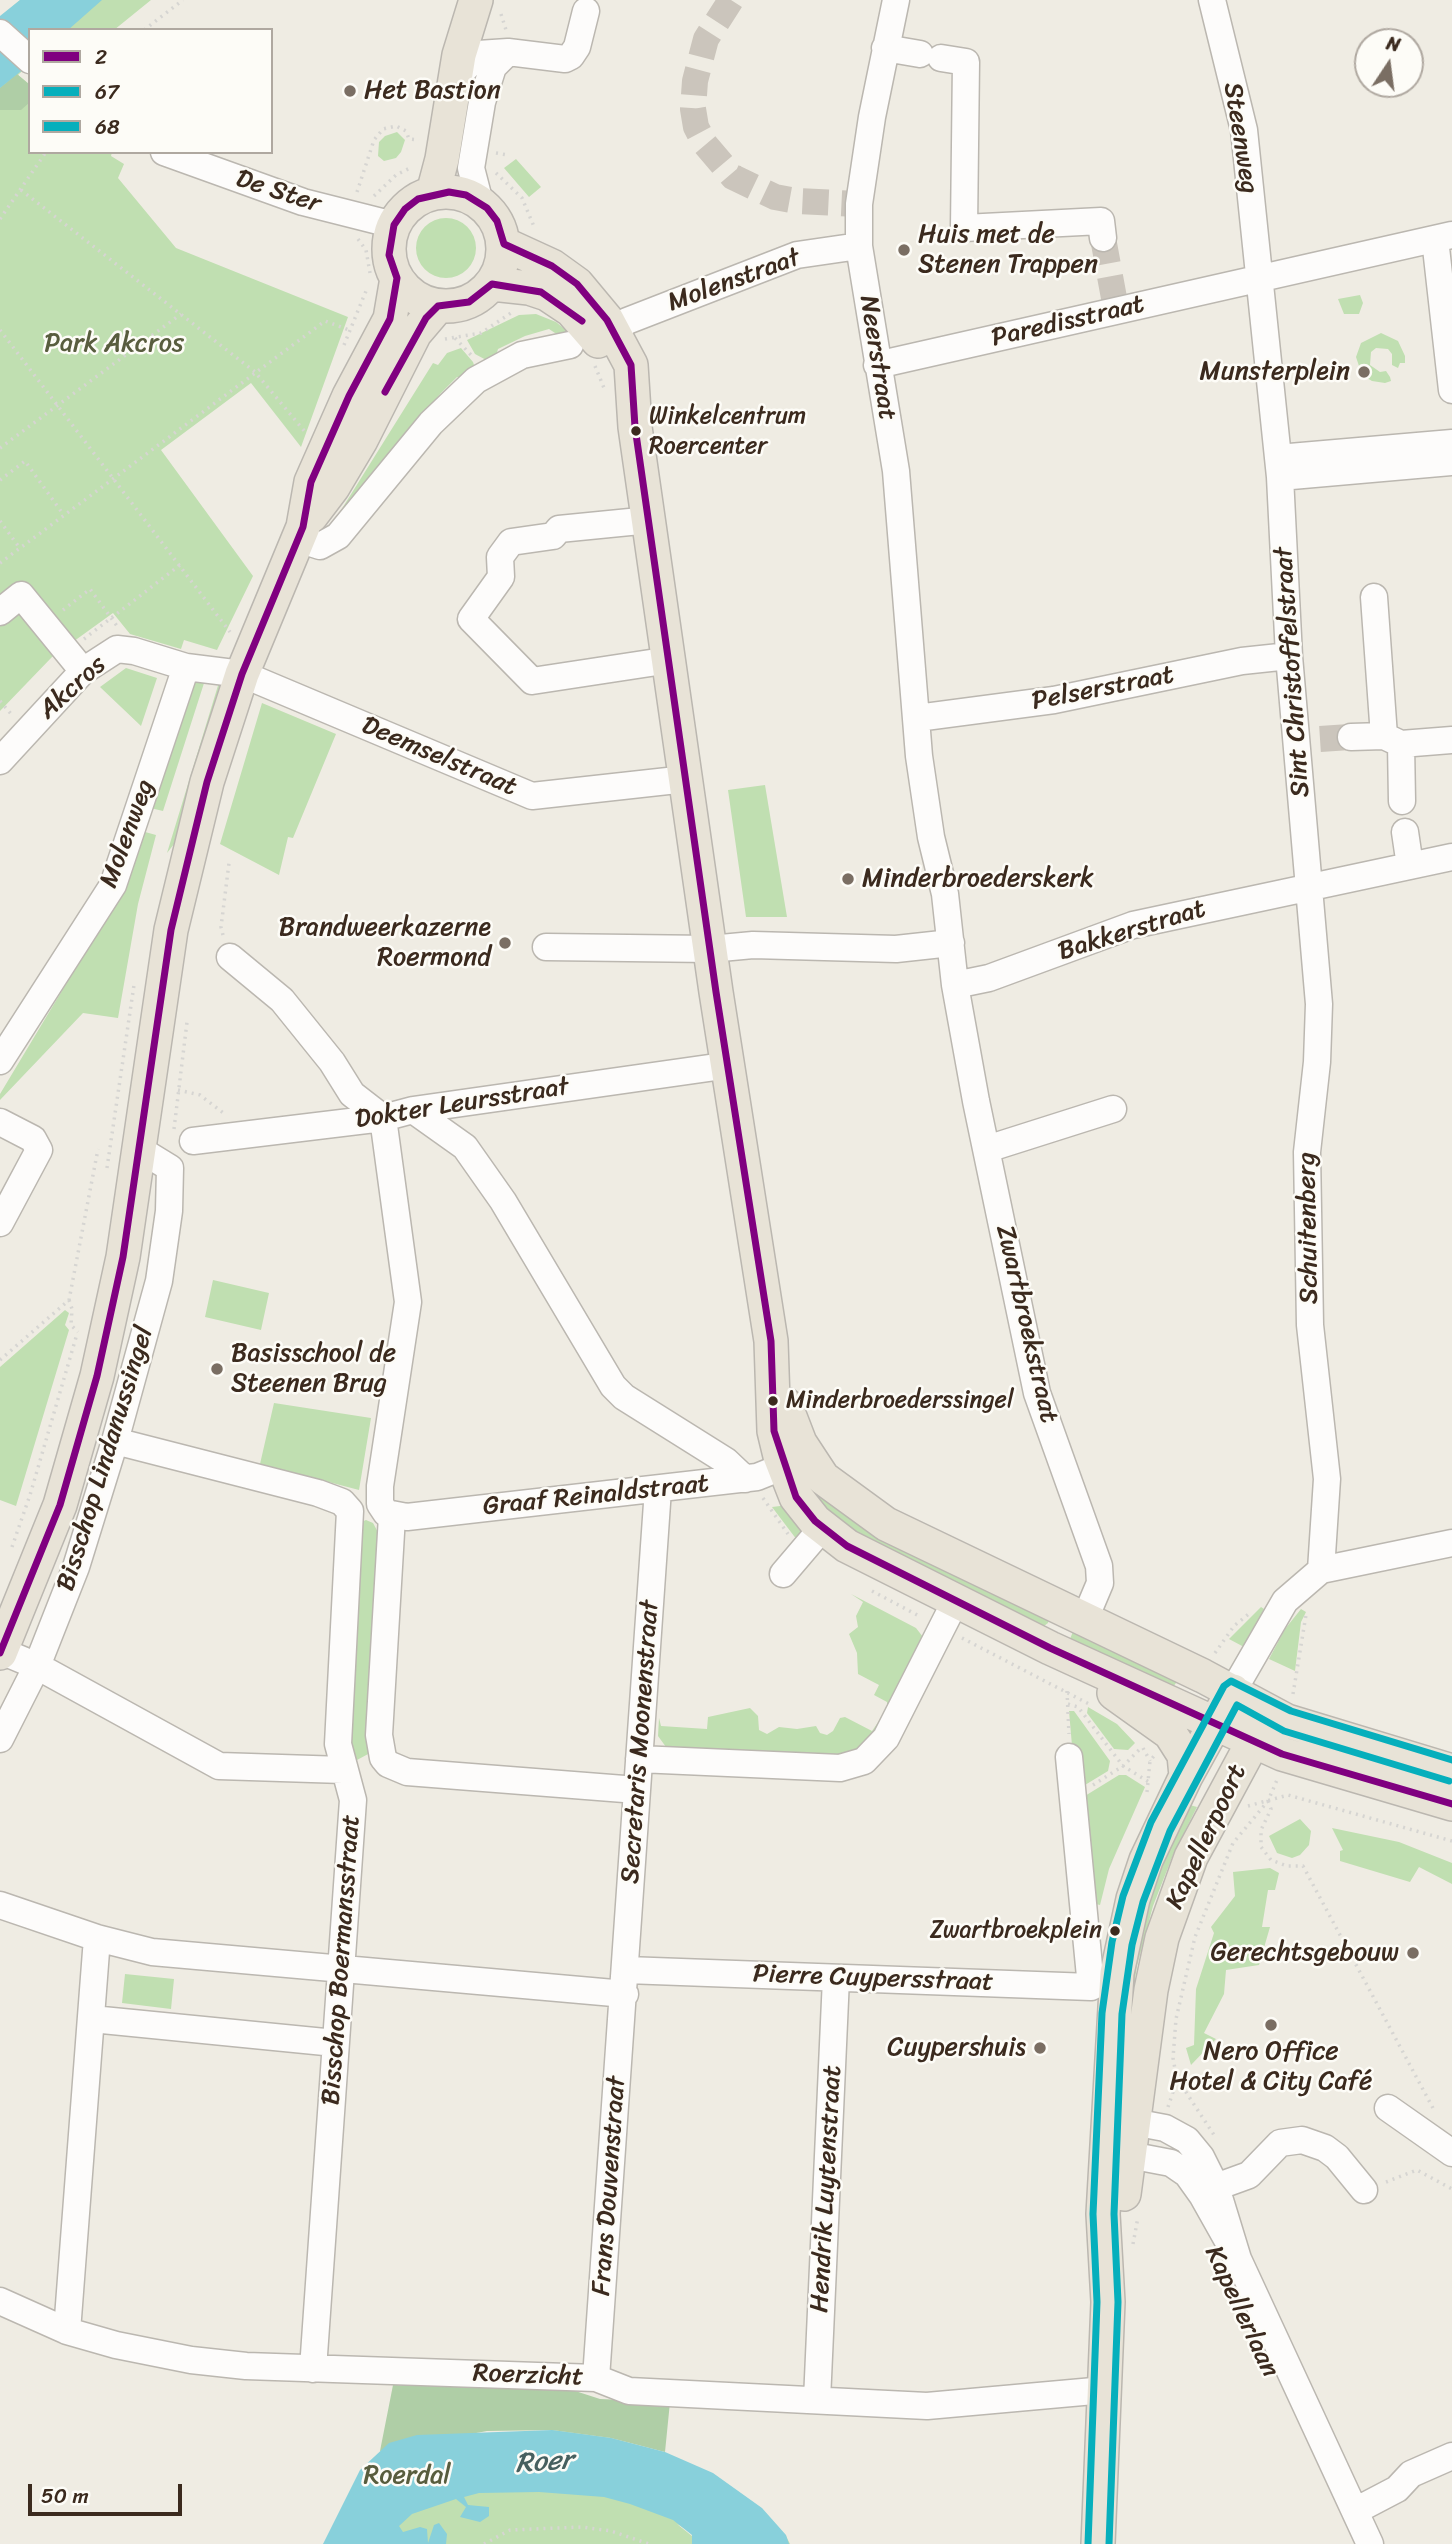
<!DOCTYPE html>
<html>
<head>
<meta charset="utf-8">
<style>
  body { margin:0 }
  #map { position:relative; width:1452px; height:2544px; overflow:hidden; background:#efece3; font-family:Sriracha,sans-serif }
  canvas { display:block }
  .legend { position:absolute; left:28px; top:28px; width:245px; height:126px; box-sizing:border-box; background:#fdfcf7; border:2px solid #afa8a0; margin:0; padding:9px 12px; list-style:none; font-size:21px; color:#3b2a1e }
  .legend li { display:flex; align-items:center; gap:14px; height:35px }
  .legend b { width:35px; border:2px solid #afa8a0 }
  .north { position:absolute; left:1354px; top:28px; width:70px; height:70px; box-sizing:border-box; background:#fdfcf7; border:2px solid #afa8a0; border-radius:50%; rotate:13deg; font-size:19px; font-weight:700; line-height:28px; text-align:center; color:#3b2a1e }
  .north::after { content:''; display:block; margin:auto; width:24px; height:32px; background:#7a6e63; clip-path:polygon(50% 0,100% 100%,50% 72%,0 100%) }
  .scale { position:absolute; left:28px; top:2484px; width:154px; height:32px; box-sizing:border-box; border:4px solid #3b2a1e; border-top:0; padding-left:9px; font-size:21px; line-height:24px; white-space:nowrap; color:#3b2a1e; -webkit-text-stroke:5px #fdfcf7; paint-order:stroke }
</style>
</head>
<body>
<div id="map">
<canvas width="1452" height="2544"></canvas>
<ul class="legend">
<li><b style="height:9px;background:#800080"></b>2</li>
<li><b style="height:9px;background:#06afbc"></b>67</li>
<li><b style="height:9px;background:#06afbc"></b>68</li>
</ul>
<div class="north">N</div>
<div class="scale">50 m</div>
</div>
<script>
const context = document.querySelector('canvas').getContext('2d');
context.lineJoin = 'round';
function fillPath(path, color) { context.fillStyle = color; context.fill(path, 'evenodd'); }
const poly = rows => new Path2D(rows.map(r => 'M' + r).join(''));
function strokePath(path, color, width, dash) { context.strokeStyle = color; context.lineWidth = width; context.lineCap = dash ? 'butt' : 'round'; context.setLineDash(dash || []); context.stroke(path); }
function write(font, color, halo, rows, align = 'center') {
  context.font = font + ' Sriracha,sans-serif'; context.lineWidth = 5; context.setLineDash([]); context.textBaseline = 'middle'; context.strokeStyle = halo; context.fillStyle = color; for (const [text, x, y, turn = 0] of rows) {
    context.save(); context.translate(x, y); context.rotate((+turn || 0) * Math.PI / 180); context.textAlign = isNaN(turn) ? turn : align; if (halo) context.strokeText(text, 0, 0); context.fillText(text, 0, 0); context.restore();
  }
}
fillPath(poly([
  [20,0,151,0,114,30,30,30,30,64,18,75,30,85,30,152,112,152,111,156,124,164,118,178,176,248,348,317,301,447,251,383,161,450,253,576,217,650,184,640,181,649,130,634,113,613,52,657,0,711,0,17],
  [397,132,405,140,401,152,396,158,384,161,378,156,379,142,385,136],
  [516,159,541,187,529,197,504,168],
  '416 248a30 30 0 1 1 60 0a30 30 0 1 1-60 0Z',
  [1360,295,1363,303,1359,314,1344,314,1338,299],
  [536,314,556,322,572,335,561,337,549,329,525,336,498,349,495,359,488,361,475,354,467,340,519,315],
  [1381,333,1398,341,1405,356,1405,363,1400,363,1398,368,1392,365,1392,354,1388,349,1376,348,1371,352,1370,365,1380,372,1386,371,1390,377,1391,381,1385,383,1372,381,1362,375,1356,357,1361,343],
  [461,348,473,362,475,368,469,377,457,377,441,393,338,515,433,363,438,365,447,353],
  [126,668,157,678,141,726,100,687],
  [220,679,228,681,178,839,167,853],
  [205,680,163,811,146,807,191,681],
  [262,703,336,734,293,838,288,837,279,875,220,844],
  [765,785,787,917,746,917,728,790],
  [138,830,156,835,138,904,118,1018,83,1013,0,1100,0,1094,87,949],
  [213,1280,269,1293,261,1330,205,1317],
  [65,1310,69,1313,65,1325,69,1330,16,1506,0,1500,0,1367],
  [274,1403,371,1418,359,1490,260,1464],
  [815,1489,1049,1619,1048,1623,1044,1626,1028,1622,873,1547,808,1494],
  [788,1505,803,1530,797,1540,772,1507],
  [366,1520,373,1523,380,1536,370,1753,357,1760,347,1750,361,1522],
  [851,1594,916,1628,923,1637,887,1708,887,1702,874,1695,879,1685,858,1674,857,1653,849,1634,858,1627,856,1616,863,1602],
  [1261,1607,1264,1609,1244,1647,1229,1639],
  [1301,1609,1306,1612,1301,1622,1295,1671,1269,1659,1285,1629],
  [1074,1629,1183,1673,1171,1690,1070,1639],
  [1088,1707,1117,1724,1135,1743,1128,1750,1114,1749,1087,1713],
  [750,1708,758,1716,759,1730,767,1734,779,1727,797,1729,816,1726,820,1733,827,1735,833,1731,840,1718,845,1717,872,1731,881,1718,874,1733,860,1748,840,1755,666,1747,658,1736,659,1718,661,1726,707,1729,708,1717],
  [1069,1711,1074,1711,1110,1761,1108,1771,1085,1785,1079,1780,1073,1757],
  [1119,1775,1126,1775,1145,1787,1109,1869,1100,1905,1087,1902,1080,1799],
  [1183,1803,1197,1807,1173,1855,1153,1906,1137,1966,1130,2011,1132,1941],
  [1300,1819,1311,1831,1309,1845,1300,1855,1292,1858,1277,1853,1269,1836],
  [1332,1828,1399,1842,1452,1863,1452,1884,1419,1867,1410,1882,1340,1861,1340,1851,1343,1850],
  [1270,1868,1279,1873,1275,1890,1268,1890,1262,1927,1270,1927,1259,1965,1226,1970,1224,1994,1204,2033,1216,2039,1191,2065,1186,2048,1194,2045,1196,1989,1214,1933,1211,1927,1235,1896,1233,1872],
  [125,1974,174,1979,171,2009,122,2003],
  [552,2430,611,2438,665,2453,786,2536,790,2544,700,2544,693,2533,677,2524,692,2536,692,2544,323,2544]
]), '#c0dfb1');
fillPath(poly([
  [17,74,30,85,30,102,21,110,0,110,0,88],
  [393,2385,566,2388,600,2399,670,2402,665,2452,611,2438,552,2430,487,2431,380,2451]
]), '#afcea6');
fillPath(poly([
  [20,0,102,0,68,30,30,30,30,64,0,88,0,16],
  [552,2430,611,2438,665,2452,713,2473,762,2508,786,2535,789,2544,692,2544,692,2535,673,2520,630,2504,604,2497,539,2492,479,2493,464,2497,468,2505,489,2507,489,2516,480,2522,460,2517,466,2507,456,2499,412,2514,399,2526,403,2532,420,2527,427,2529,428,2543,434,2525,439,2523,447,2534,446,2544,323,2544,360,2470,389,2443,417,2435]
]), '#88d0db');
strokePath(poly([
  [731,0,706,39,695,81,693,109,696,127,705,144,733,177,775,197,797,201,859,204],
  [1103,238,1114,298],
  [1320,739,1351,737]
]), '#cbc5bc', 26, [26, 13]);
const minor = poly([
  [896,0,872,117,859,204,859,246,896,471,919,756,931,837,945,894,955,985,976,1101,1037,1393,1099,1566,1100,1583,1084,1621],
  [1212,0,1244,130,1280,477,1289,656,1319,1004,1317,1062,1307,1152,1310,1325,1327,1479,1321,1570,1285,1601,1233,1691],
  [0,33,30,60],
  [885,48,920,54],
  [508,52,565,59,571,56,577,47,586,11],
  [941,58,966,62,964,228,1101,221,1103,238],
  [455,80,478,54,508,52,493,67,482,102,471,168,480,203],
  [164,152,303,202,394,225],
  [1435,239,1452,390],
  [614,331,627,321,797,255,859,246],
  [877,365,1452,235],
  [1278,458,1452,443],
  [1280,477,1452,462],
  [650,520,559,529,553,536,511,542,500,557,501,577,471,619,532,681,670,660],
  [298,539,320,546,338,536,431,423,476,380,522,355,570,345],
  [1374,597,1384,736,1401,744],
  [0,612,21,595,83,671],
  [917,718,1054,700,1242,661,1289,656],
  [1351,737,1384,736],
  [0,761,83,671,117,649,134,651,186,667,242,674,532,796,686,779],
  [1402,801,1401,744,1452,740],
  [1405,832,1410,866],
  [546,947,710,949,753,945,896,949,951,943],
  [230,957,282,1000,332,1062,352,1094,383,1118,408,1302,380,1486,380,1504,386,1513,407,1517,757,1477,799,1460],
  [955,985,989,978,1133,925,1452,857],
  [0,1061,113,885,186,667],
  [413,1110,465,1147,503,1201,613,1386,624,1397,726,1461,745,1479],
  [0,1122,33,1139,39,1150,0,1223],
  [193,1141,383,1118,413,1110,730,1065],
  [987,1149,1113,1109],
  [115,1441,318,1493,342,1502,350,1511,338,1744,353,1800,313,2369],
  [392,1516,379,1735,383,1758,388,1764,407,1772,637,1790],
  [1321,1570,1452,1543],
  [783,1574,823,1527],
  [1,1651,37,1666,219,1766,343,1770],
  [0,1739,37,1666,76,1567,115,1441,159,1281,169,1211,170,1168,139,1149],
  [1069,1757,1091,1987],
  [639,1759,840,1768,864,1761,886,1738,955,1602],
  [0,1905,97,1938,152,1952,625,1994],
  [626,1970,1091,1987,1117,1973],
  [92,2019,335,2043],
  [1388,2108,1452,2153],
  [1216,2187,1249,2175,1280,2143,1302,2140,1325,2148,1337,2157,1364,2190],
  [1238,2259,1216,2187,1201,2157,1187,2140,1165,2128,1133,2122,1107,2135,1129,2155,1171,2163,1187,2174,1202,2195,1238,2259,1370,2544],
  [0,2301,67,2331,116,2345,191,2360,246,2366,596,2378,629,2391,927,2406,1105,2390],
  [67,2331,97,1938],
  [596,2378,658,1489],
  [817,2400,836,1978],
  [1355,2511,1397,2489,1411,2474,1452,2456]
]);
const major = poly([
  '389 249a57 57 0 1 1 114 0a57 57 0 1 1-114 0Z',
  [433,193,442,159,459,55,476,0],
  [504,244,552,266,577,284,607,320,631,365,635,427,716,992,771,1341,774,1431,780,1456,796,1497,815,1521,847,1546,1050,1648,1282,1754,1452,1804],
  [492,284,529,288,547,294,571,310,598,341],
  [311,516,333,487,361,440,415,333,438,306],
  [785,1404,800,1443,823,1478,886,1524,1203,1676,1287,1721,1452,1771],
  [0,1653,60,1505,97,1376,123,1257,171,930,207,782,242,674,303,527,311,482,349,396,390,319,397,278],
  [1114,1693,1170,1733,1184,1755,1186,1776],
  [1124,2194,1151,1990,1162,1938,1191,1857,1254,1740,1251,1719],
  [1098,2544,1108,2302,1103,2214,1117,1973,1133,1899,1146,1860,1186,1776,1233,1691]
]);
strokePath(minor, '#bbb7b0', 29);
strokePath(major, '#bbb7b0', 36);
strokePath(poly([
  [501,14,506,30],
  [144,30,183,0],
  [496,153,508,155],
  [496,173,522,198,535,229],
  [21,190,255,372,306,433],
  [357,192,374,140,383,129,396,126,406,131,409,139,419,140],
  [374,196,396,175,412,167],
  [0,219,46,152],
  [358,239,366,250,370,273],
  [0,330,230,632],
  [455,338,473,357],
  [445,339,481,333,511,313],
  [344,345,366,291],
  [595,366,604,388],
  [0,448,181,314],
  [0,480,25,461,63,514],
  [0,521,19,547],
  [0,563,325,321,349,330],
  [63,610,90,589,117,626],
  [84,639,180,565],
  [0,701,12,715],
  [223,935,221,927,229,863],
  [178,1090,200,1095,226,1115],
  [174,1129,187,1022],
  [107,1168,134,985],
  [69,1300,72,1309,71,1325,78,1332],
  [0,1360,69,1300,98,1149],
  [763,1498,788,1534],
  [12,1547,30,1495,77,1334],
  [872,1591,921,1617],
  [962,1638,1089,1704],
  [1215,1653,1234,1626,1251,1612],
  [1067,1691,1069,1734],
  [1293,1694,1306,1615],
  [1068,1704,1078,1707,1123,1766,1149,1782],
  [1143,1748,1150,1761],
  [1093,1785,1123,1766,1139,1750],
  [1147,1792,1150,1761,1154,1756],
  [1268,1801,1271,1809,1261,1830,1261,1847,1271,1860,1287,1866,1303,1866,1434,2110],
  [1248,1806,1288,1795,1452,1841],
  [1178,2080,1216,2138],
  [1168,2107,1177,2080,1173,2058,1176,2019,1195,1937,1233,1843,1268,1801,1277,1780],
  [1386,2182,1417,2170,1452,2189],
  [1133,2244,1138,2217],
  [484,2544,510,2530,582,2527,611,2531,649,2544]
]), '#d6d5d2', 3.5, [2, 5]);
strokePath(minor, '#fdfcfb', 26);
strokePath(major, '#e8e3d7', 33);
strokePath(poly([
  [385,392,426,318,438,306,469,302,492,284,541,292,582,321],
  [0,1653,60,1505,97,1376,123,1257,171,930,207,782,242,674,303,527,311,482,349,396,390,319,397,278,389,255,394,225,405,209,418,199,449,192,466,195,487,208,497,221,504,244,552,266,577,284,607,320,631,365,635,427,716,992,771,1341,774,1431,796,1497,815,1521,847,1546,1050,1648,1282,1754,1452,1804]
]), '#800080', 7);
strokePath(poly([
  [1109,2544,1118,2302,1114,2214,1122,2014,1132,1945,1143,1902,1170,1831,1237,1705,1284,1731,1449,1781]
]), '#06afbc', 7);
strokePath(poly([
  [1088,2544,1097,2302,1093,2214,1102,2013,1112,1942,1123,1896,1151,1822,1224,1686,1231,1681,1291,1711,1452,1760]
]), '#06afbc', 7);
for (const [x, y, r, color] of [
  [350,91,7,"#7a6e63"],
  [904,250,7,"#7a6e63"],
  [1364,372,7,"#7a6e63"],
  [636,431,6,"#3b2a1e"],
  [848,879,7,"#7a6e63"],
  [505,943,7,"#7a6e63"],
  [217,1369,7,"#7a6e63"],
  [773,1401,6,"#3b2a1e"],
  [1115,1931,6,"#3b2a1e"],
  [1413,1953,7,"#7a6e63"],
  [1271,2025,7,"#7a6e63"],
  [1040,2048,7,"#7a6e63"]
]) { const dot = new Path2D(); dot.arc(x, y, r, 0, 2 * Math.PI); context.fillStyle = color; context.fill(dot); strokePath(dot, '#fdfcf7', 2.5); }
write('24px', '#3b2a1e', '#fdfcf7', [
  ["Winkelcentrum",649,417],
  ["Roercenter",649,447],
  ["Minderbroederssingel",786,1401],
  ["Zwartbroekplein",1102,1931,"right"]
], 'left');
write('26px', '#3b2a1e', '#fdfcf7', [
  ["Het Bastion",364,91],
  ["Huis met de",918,235],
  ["Stenen Trappen",918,265],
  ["Munsterplein",1350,372,"right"],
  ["Minderbroederskerk",862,879],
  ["Brandweerkazerne",491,928,"right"],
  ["Roermond",491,958,"right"],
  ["Basisschool de",231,1354],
  ["Steenen Brug",231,1384],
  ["Gerechtsgebouw",1399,1953,"right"],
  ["Cuypershuis",1026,2048,"right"],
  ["Nero Office",1271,2052,"center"],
  ["Hotel & City Café",1271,2082,"center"]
], 'left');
write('26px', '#3b2a1e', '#fdfcf7', [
  ["Steenweg",1240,138,81],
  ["De Ster",278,192,18],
  ["Molenstraat",734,281,-20],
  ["Paredisstraat",1068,322,-13],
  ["Neerstraat",877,358,81],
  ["Sint Christoffelstraat",1293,672,-94],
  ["Akcros",73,688,-42],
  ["Pelserstraat",1103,689,-11],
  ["Deemselstraat",439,757,23],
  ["Molenweg",128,834,-70],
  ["Bakkerstraat",1132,931,-17],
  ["Dokter Leursstraat",462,1104,-9],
  ["Schuitenberg",1309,1228,-91],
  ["Zwartbroekstraat",1026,1324,77],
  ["Bisschop Lindanussingel",106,1459,-73],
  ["Graaf Reinaldstraat",596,1496,-6],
  ["Secretaris Moonenstraat",641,1742,-86],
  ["Kapellerpoort",1207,1837,-65],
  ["Bisschop Boermansstraat",342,1960,-86],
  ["Pierre Cuypersstraat",873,1979,2],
  ["Frans Douvenstraat",610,2186,-86],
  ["Hendrik Luytenstraat",827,2189,-87],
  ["Kapellerlaan",1241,2312,65],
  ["Roerzicht",528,2376,2]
]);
write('26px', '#585d3e', '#fdfcf7', [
  ["Park Akcros",114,344],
  ["Roerdal",407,2476]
]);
write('italic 28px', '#47605f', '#fdfcf7', [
  ["Roer",544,2463,-4]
]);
</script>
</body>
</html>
